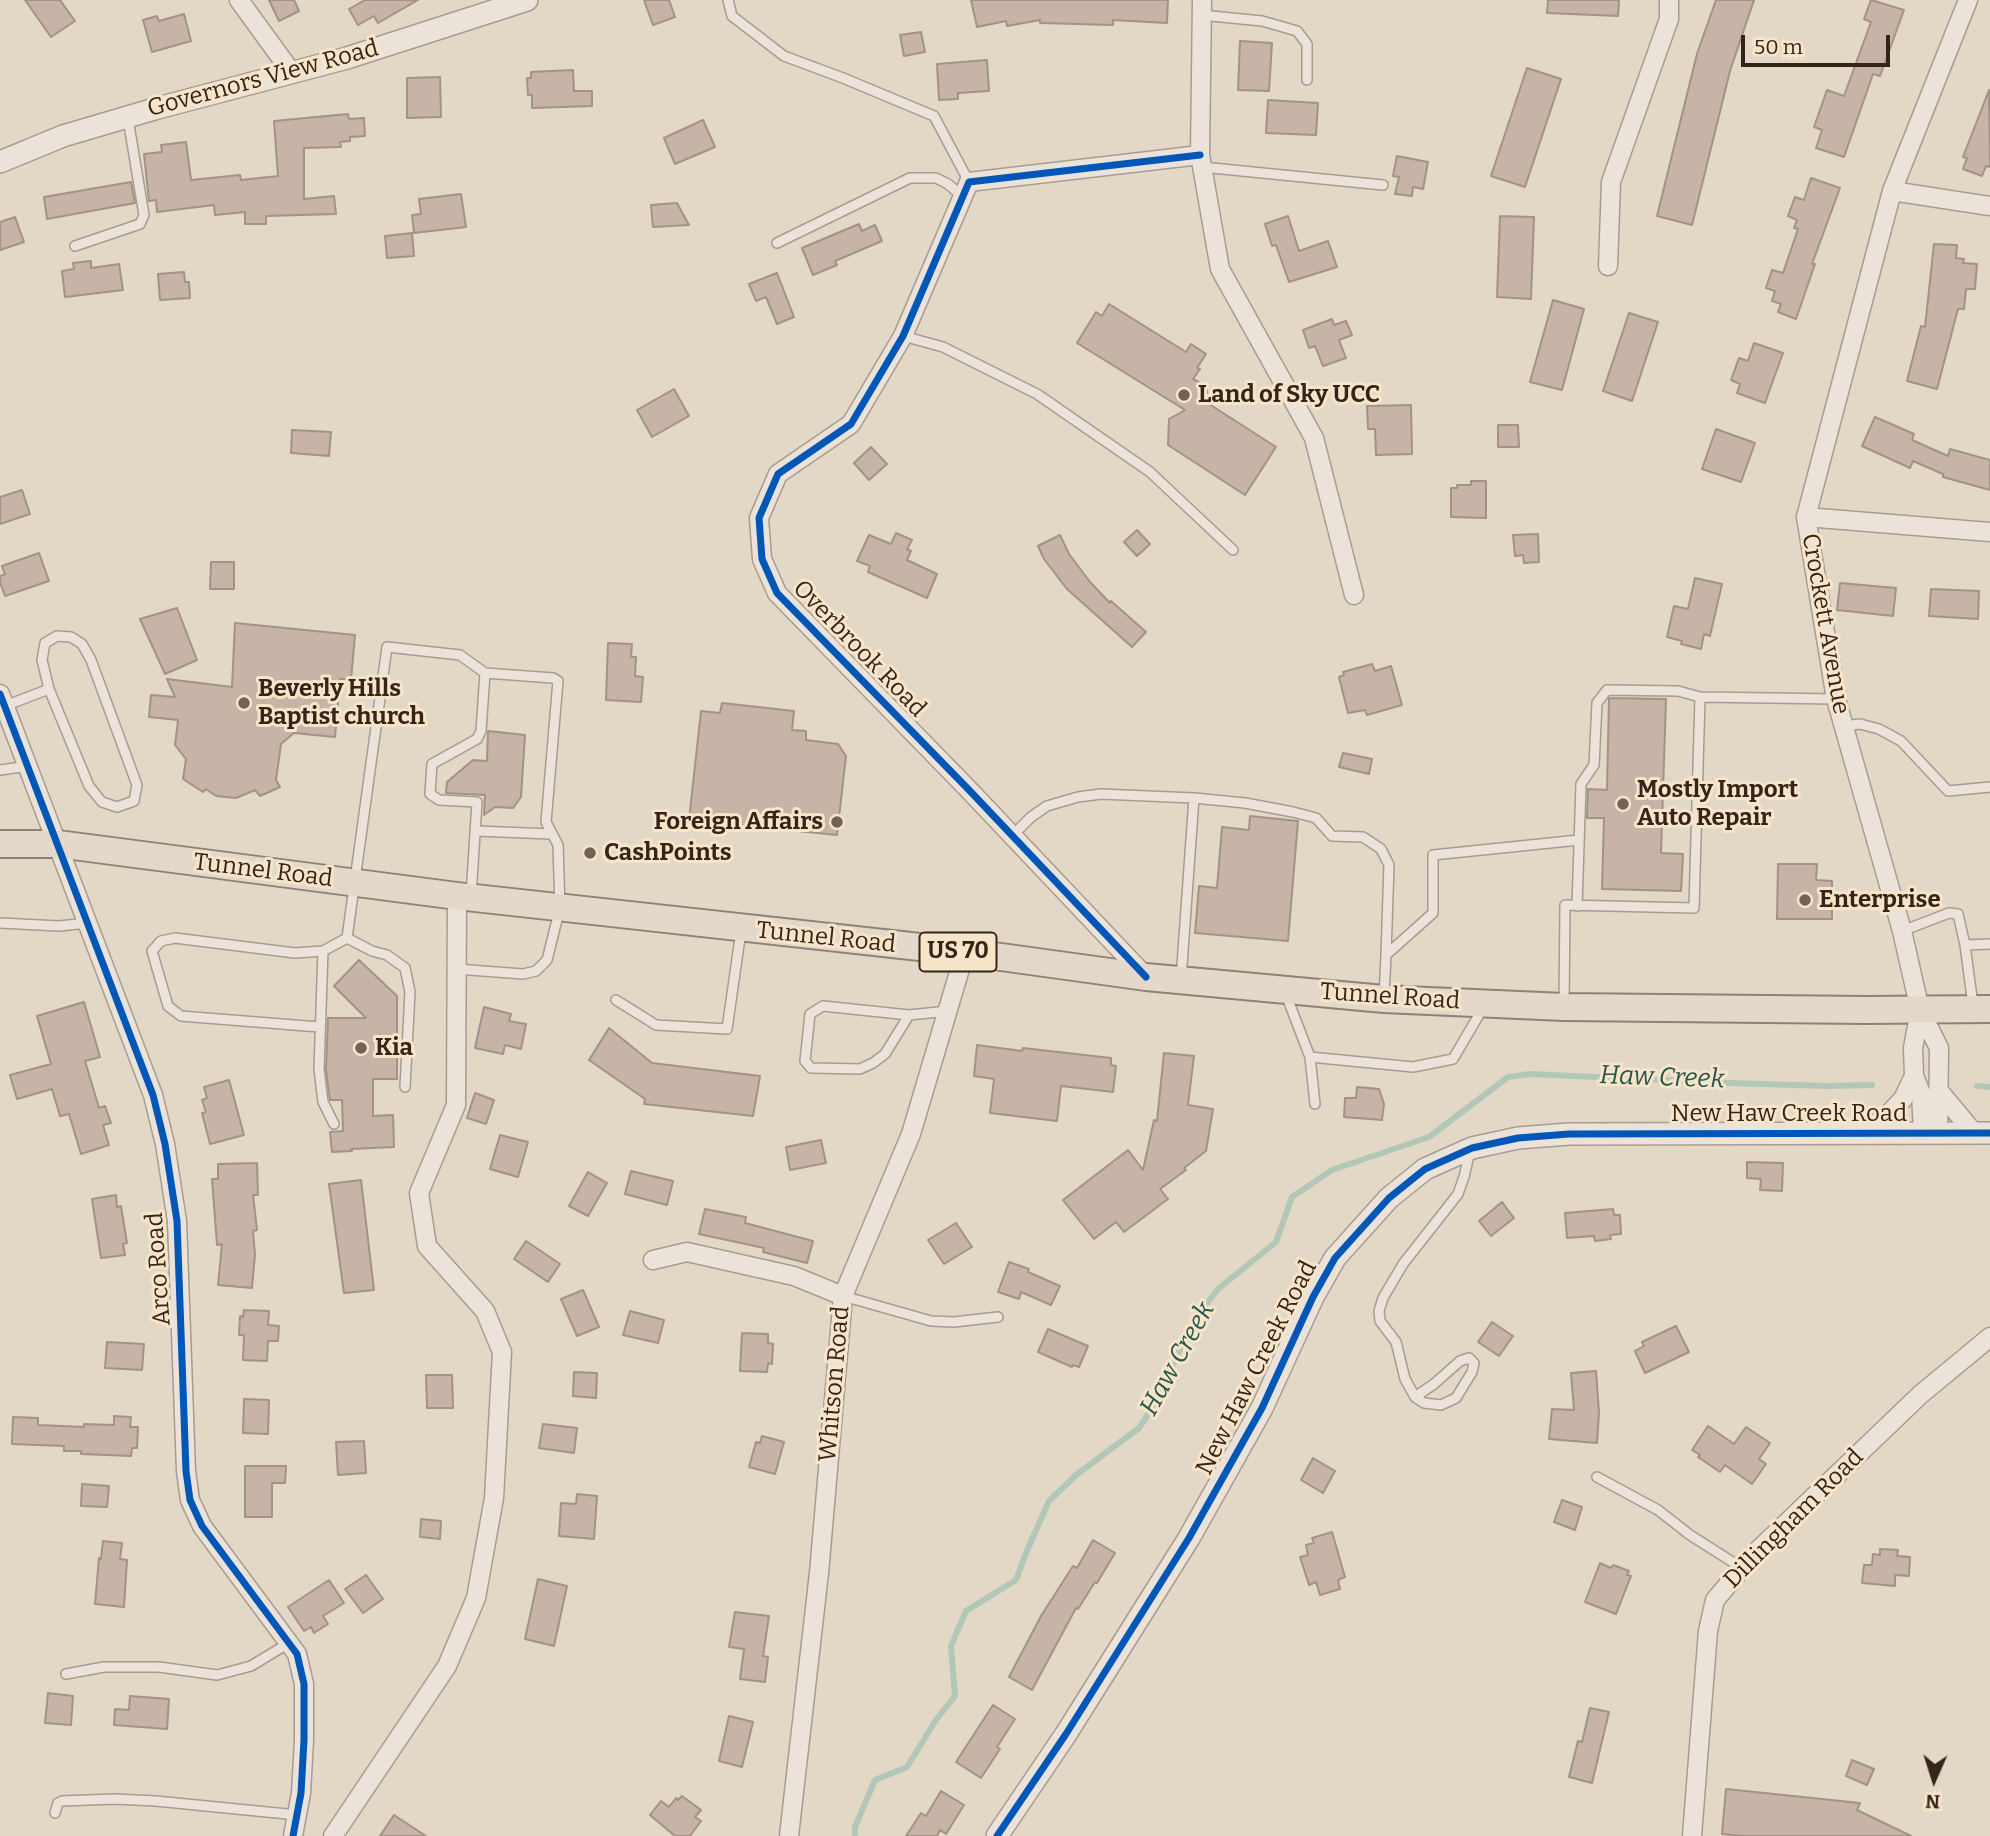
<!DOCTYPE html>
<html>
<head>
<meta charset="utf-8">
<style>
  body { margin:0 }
  #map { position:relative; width:1990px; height:1836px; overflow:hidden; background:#e3d7c6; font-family:Bitter,serif }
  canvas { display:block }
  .north { position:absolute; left:1899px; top:1745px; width:70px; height:70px; -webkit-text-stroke:5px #f7e5c9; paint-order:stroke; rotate:183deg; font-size:19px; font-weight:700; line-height:28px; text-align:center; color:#352419 }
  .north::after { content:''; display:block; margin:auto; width:24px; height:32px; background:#352419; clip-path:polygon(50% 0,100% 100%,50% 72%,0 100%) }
  .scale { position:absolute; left:1741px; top:35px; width:149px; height:32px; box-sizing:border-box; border:4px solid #352419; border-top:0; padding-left:9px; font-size:21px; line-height:24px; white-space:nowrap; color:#352419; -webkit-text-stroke:5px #f7e5c9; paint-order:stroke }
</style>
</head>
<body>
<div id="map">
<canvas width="1990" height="1836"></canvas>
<div class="north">N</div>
<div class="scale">50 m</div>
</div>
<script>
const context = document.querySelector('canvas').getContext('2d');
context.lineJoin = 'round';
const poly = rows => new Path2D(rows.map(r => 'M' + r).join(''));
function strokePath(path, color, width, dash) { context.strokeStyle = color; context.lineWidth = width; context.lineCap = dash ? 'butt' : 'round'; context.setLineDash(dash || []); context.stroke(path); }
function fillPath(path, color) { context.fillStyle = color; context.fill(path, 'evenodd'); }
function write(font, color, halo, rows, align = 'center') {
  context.font = font + ' Bitter,serif'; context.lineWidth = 6; context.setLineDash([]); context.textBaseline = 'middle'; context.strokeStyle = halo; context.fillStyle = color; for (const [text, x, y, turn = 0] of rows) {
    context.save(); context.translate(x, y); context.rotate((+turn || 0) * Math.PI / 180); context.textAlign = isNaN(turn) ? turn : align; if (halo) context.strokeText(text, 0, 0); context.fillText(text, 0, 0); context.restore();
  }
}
strokePath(poly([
  [1977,1086,1990,1087],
  [855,1836,855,1827,875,1780,907,1767,936,1720,955,1696,951,1646,966,1611,1016,1580,1026,1553,1049,1501,1076,1475,1139,1428,1159,1398,1181,1347,1200,1329,1204,1307,1218,1289,1276,1242,1292,1197,1332,1170,1429,1137,1508,1077,1530,1074,1729,1083,1828,1086,1872,1085]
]), '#b3c7b9', 6);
const building = poly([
  [25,0,60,0,75,21,51,37,25,0],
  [269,0,294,0,299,11,279,21,269,0],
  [365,0,418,0,378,23,374,16,358,25,349,9,365,0],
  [644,0,669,0,675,17,653,25,644,0],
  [971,0,1168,0,1167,23,1113,20,1113,25,1040,23,1040,20,1007,26,1006,21,977,27,971,0],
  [1548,0,1619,0,1618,16,1547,13,1548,0],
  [1716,0,1754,0,1730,71,1692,225,1657,216,1697,54,1716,0],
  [1871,0,1904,10,1880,76,1873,74,1844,157,1816,148,1822,130,1814,127,1827,90,1844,96,1871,22,1864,19,1871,0],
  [184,14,191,41,152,52,143,20,157,16,159,21,184,14],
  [921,32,925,52,904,56,900,35,921,32],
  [1240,41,1272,43,1269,91,1238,90,1240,41],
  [987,60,989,91,958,93,958,99,939,100,937,64,987,60],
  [1527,68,1561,79,1525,187,1491,176,1527,68],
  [573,70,574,91,592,91,592,106,532,108,532,95,528,95,527,78,531,78,531,72,573,70],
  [440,77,441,117,407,118,407,78,440,77],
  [1989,90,1990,167,1986,166,1982,176,1963,169,1967,158,1963,157,1989,90],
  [1268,100,1318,103,1316,135,1266,133,1268,100],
  [348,114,349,119,364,118,365,136,350,137,350,141,340,142,341,147,304,148,304,199,334,196,336,214,266,216,266,224,245,224,245,212,215,215,214,205,157,212,156,200,149,201,144,154,162,152,161,145,186,142,191,180,240,175,241,180,278,176,274,121,348,114],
  [703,120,715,147,675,164,664,138,703,120],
  [1397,156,1428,162,1423,189,1413,187,1412,196,1395,194,1399,177,1393,176,1397,156],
  [1811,178,1840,188,1812,264,1815,264,1796,319,1778,312,1781,304,1772,301,1775,291,1766,288,1772,270,1783,273,1798,229,1794,228,1797,220,1788,216,1795,197,1804,200,1811,178],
  [131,182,135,203,47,219,44,197,131,182],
  [461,194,466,227,414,233,412,215,421,214,419,199,461,194],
  [677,203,689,225,653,227,651,205,677,203],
  [1288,216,1299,251,1328,241,1337,267,1289,282,1276,245,1272,246,1265,224,1288,216],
  [1500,216,1534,217,1531,299,1497,297,1500,216],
  [15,217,24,242,0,250,0,222,15,217],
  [859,224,862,231,875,225,882,241,835,261,837,265,813,275,802,248,859,224],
  [412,233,414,256,387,258,385,236,412,233],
  [1934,244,1957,245,1956,258,1964,259,1963,263,1977,264,1975,289,1966,289,1964,309,1958,309,1937,389,1907,381,1921,326,1925,327,1934,244],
  [91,261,91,268,119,264,123,290,65,297,62,271,74,269,73,263,91,261],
  [184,272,185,282,189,282,190,298,160,300,158,274,184,272],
  [777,273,794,317,777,324,766,297,756,301,749,284,777,273],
  [1553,300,1584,309,1562,390,1530,382,1553,300],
  [1109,304,1186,352,1191,344,1206,354,1197,368,1200,369,1193,379,1206,386,1209,404,1276,447,1245,495,1168,445,1169,419,1185,410,1077,343,1096,312,1102,316,1109,304],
  [1629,313,1658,322,1632,401,1603,391,1629,313],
  [1332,319,1334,325,1346,321,1352,335,1339,340,1346,358,1323,366,1315,346,1309,348,1303,330,1332,319],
  [1754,343,1783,353,1765,403,1737,393,1740,384,1731,380,1739,358,1748,361,1754,343],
  [674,389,689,416,652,437,637,410,674,389],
  [1411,405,1412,454,1376,455,1375,429,1368,429,1367,406,1411,405],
  [1875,417,1914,434,1912,440,1948,456,1950,449,1990,460,1990,490,1943,477,1943,474,1913,461,1910,468,1862,446,1875,417],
  [1498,425,1518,425,1519,447,1498,447,1498,425],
  [1716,429,1755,443,1741,482,1702,469,1716,429],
  [292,430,331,432,329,456,291,453,292,430],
  [871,447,887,464,869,480,854,463,871,447],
  [1471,481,1486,481,1486,518,1451,517,1451,488,1457,488,1457,485,1471,485,1471,481],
  [22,490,30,514,0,524,0,497,22,490],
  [1137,530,1150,544,1137,556,1124,542,1137,530],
  [896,533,912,540,907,549,911,551,907,560,937,574,927,598,868,572,870,566,857,561,869,535,891,544,896,533],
  [1538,534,1539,562,1524,563,1523,555,1515,556,1513,535,1538,534],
  [1060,535,1069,554,1090,582,1110,603,1111,601,1146,632,1132,647,1067,589,1044,559,1038,546,1060,535],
  [39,553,49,581,5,596,0,582,0,576,5,574,2,566,39,553],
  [211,562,234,562,234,589,210,589,211,562],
  [1695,578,1722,584,1710,636,1704,634,1701,649,1681,644,1682,641,1667,637,1674,606,1688,609,1695,578],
  [1840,583,1896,588,1893,616,1837,610,1840,583],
  [1931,589,1979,591,1978,619,1929,616,1931,589],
  [177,608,197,660,165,674,140,619,177,608],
  [235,623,355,635,351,680,340,679,335,737,294,733,281,744,276,780,280,787,260,796,255,790,236,798,216,796,206,789,203,792,183,779,186,759,175,745,178,720,149,717,151,695,175,697,167,679,232,687,235,623],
  [608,643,632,644,631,657,636,657,635,676,643,677,641,702,606,700,608,643],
  [1372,664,1375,671,1391,666,1402,705,1367,715,1365,710,1348,713,1339,677,1344,675,1343,672,1372,664],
  [1609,698,1666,699,1661,853,1683,854,1681,891,1602,889,1604,818,1587,818,1588,789,1607,790,1609,698],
  [722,703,794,711,792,730,806,731,806,740,838,744,846,756,837,835,689,820,701,711,720,713,722,703],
  [488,731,525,735,521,797,513,808,495,807,484,815,485,795,446,793,447,782,473,760,487,761,488,731],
  [1343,753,1372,759,1369,774,1339,767,1343,753],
  [1250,816,1298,821,1288,941,1195,933,1199,886,1217,888,1222,827,1249,830,1250,816],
  [1778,864,1817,864,1816,880,1832,881,1832,919,1777,919,1778,864],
  [359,960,397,996,397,1079,373,1079,373,1116,393,1115,394,1147,351,1149,352,1151,332,1152,330,1132,343,1131,342,1100,330,1100,326,1070,328,1018,366,1018,334,986,359,960],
  [84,1002,100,1057,85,1061,99,1108,105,1106,111,1123,103,1125,109,1145,81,1154,69,1114,60,1116,52,1089,17,1099,10,1075,51,1064,37,1016,84,1002],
  [484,1007,511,1014,509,1021,526,1024,521,1049,505,1045,503,1054,475,1048,484,1007],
  [609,1028,652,1063,760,1076,753,1116,644,1104,645,1099,589,1060,609,1028],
  [977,1045,1022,1051,1023,1048,1111,1058,1111,1065,1116,1066,1113,1092,1061,1086,1057,1121,990,1113,994,1079,974,1076,977,1045],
  [1164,1053,1194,1056,1188,1105,1213,1109,1206,1151,1184,1168,1186,1170,1160,1189,1168,1199,1124,1232,1116,1222,1094,1239,1063,1200,1128,1150,1143,1170,1154,1120,1157,1121,1164,1053],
  [229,1080,244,1135,210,1144,202,1113,206,1112,202,1100,207,1098,204,1087,229,1080],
  [1357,1087,1379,1089,1384,1104,1382,1120,1344,1117,1345,1098,1356,1098,1357,1087],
  [475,1093,494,1100,486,1124,467,1118,475,1093],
  [500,1135,528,1142,518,1177,490,1169,500,1135],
  [821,1140,826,1163,790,1170,786,1147,821,1140],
  [1747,1162,1783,1163,1782,1191,1760,1190,1761,1179,1747,1178,1747,1162],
  [257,1163,258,1195,253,1195,257,1230,253,1231,255,1254,252,1288,218,1285,222,1244,217,1245,212,1179,218,1179,218,1164,257,1163],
  [631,1171,673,1181,667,1205,625,1194,631,1171],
  [588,1172,607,1183,588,1216,569,1206,588,1172],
  [361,1180,374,1290,344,1293,329,1184,361,1180],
  [116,1195,117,1207,121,1206,127,1243,123,1244,125,1255,101,1258,92,1199,116,1195],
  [1502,1202,1514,1218,1491,1236,1479,1221,1502,1202],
  [705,1209,746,1217,745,1223,813,1241,807,1263,763,1252,764,1248,699,1234,705,1209],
  [1613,1209,1614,1215,1620,1215,1621,1234,1610,1235,1611,1239,1595,1241,1594,1236,1567,1238,1565,1213,1613,1209],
  [956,1223,972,1247,944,1264,928,1240,956,1223],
  [526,1241,560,1264,548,1282,514,1259,526,1241],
  [1009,1262,1029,1269,1028,1272,1060,1286,1051,1305,1021,1292,1019,1299,998,1292,1009,1262],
  [583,1290,599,1327,577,1336,561,1299,583,1290],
  [244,1310,269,1311,268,1325,279,1326,278,1341,268,1341,267,1361,243,1360,244,1335,239,1335,240,1316,243,1317,244,1310],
  [630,1311,664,1320,658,1343,623,1335,630,1311],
  [1492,1322,1513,1336,1499,1356,1478,1342,1492,1322],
  [1676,1326,1689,1352,1645,1373,1635,1351,1644,1346,1642,1342,1676,1326],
  [1048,1329,1088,1346,1079,1367,1073,1365,1072,1367,1038,1352,1048,1329],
  [742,1333,768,1334,768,1343,773,1344,772,1364,768,1363,767,1372,740,1371,742,1333],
  [107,1342,144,1344,142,1370,105,1368,107,1342],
  [1596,1371,1599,1413,1597,1443,1549,1439,1552,1409,1574,1410,1571,1373,1596,1371],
  [574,1372,597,1373,596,1398,573,1396,574,1372],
  [426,1375,452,1375,453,1408,427,1408,426,1375],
  [244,1399,269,1400,268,1434,243,1433,244,1399],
  [114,1416,131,1417,130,1427,138,1427,137,1448,132,1448,131,1456,81,1454,81,1451,64,1451,64,1446,12,1444,13,1417,38,1418,38,1425,84,1427,84,1424,114,1425,114,1416],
  [543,1424,577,1428,574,1453,539,1448,543,1424],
  [1708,1426,1734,1444,1746,1427,1770,1443,1759,1459,1766,1464,1752,1484,1725,1465,1720,1472,1698,1457,1700,1455,1692,1450,1708,1426],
  [762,1436,784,1442,775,1474,749,1467,756,1442,760,1443,762,1436],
  [364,1441,366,1473,338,1475,336,1442,364,1441],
  [1313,1458,1335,1471,1323,1493,1301,1480,1313,1458],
  [245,1466,286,1466,285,1483,272,1483,272,1517,245,1517,245,1466],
  [82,1484,109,1486,107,1507,81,1506,82,1484],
  [577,1494,597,1496,594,1539,559,1536,561,1503,576,1504,577,1494],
  [1562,1500,1582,1507,1575,1530,1554,1522,1562,1500],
  [421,1519,441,1521,440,1539,420,1537,421,1519],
  [1332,1532,1345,1577,1338,1580,1340,1589,1320,1595,1316,1582,1309,1585,1300,1557,1308,1555,1306,1545,1314,1543,1312,1538,1332,1532],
  [1093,1540,1115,1553,1097,1583,1095,1582,1078,1609,1076,1608,1032,1690,1009,1677,1041,1616,1073,1566,1077,1568,1093,1540],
  [103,1541,122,1543,120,1559,127,1560,124,1607,95,1604,99,1558,101,1559,103,1541],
  [1880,1549,1898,1550,1897,1556,1910,1557,1909,1576,1895,1575,1895,1586,1862,1583,1864,1565,1872,1565,1873,1554,1880,1555,1880,1549],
  [1600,1563,1611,1568,1613,1565,1629,1571,1627,1575,1631,1576,1616,1614,1585,1602,1600,1563],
  [366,1575,383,1599,363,1613,345,1589,366,1575],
  [538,1579,567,1586,554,1646,525,1639,538,1579],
  [329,1580,344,1603,323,1616,328,1624,314,1633,311,1627,304,1631,288,1607,329,1580],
  [735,1612,769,1616,763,1656,768,1657,765,1682,740,1679,744,1649,729,1647,735,1612],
  [48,1693,73,1696,71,1725,45,1723,48,1693],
  [130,1696,169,1699,167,1729,114,1725,115,1709,129,1710,130,1696],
  [993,1705,1015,1719,997,1747,1000,1749,981,1778,956,1762,993,1705],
  [1590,1708,1609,1712,1592,1783,1569,1777,1578,1741,1582,1742,1590,1708],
  [729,1716,753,1722,742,1767,719,1761,729,1716],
  [1852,1760,1874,1769,1867,1785,1846,1776,1852,1760],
  [1726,1789,1860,1803,1857,1810,1911,1836,1743,1836,1722,1834,1726,1789],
  [941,1791,964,1805,946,1834,940,1830,937,1836,906,1836,921,1813,926,1816,941,1791],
  [682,1796,701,1810,695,1817,701,1821,690,1836,675,1836,650,1815,661,1801,669,1807,676,1798,678,1800,682,1796],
  [394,1815,426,1836,380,1836,394,1815]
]);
fillPath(building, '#c7b4a7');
strokePath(building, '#a39286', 2);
const service = poly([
  [728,0,732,16,784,56,843,78,934,116,969,182],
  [1201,15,1262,21,1297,31,1307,44,1307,80],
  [1202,167,1383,185],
  [777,243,910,178,936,178,948,184,963,197],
  [75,246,140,224,144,215,128,119],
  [903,336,943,347,1037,394,1150,472,1233,550],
  [57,636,71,637,82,644,91,660,137,785,134,801,117,807,102,802,89,786,49,689,42,660,45,643,57,636],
  [5,706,49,689],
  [1844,726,1860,724,1879,729,1901,741,1948,791,1990,787],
  [0,770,28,766],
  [1194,798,1245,803,1293,812,1316,818,1332,836,1363,837,1381,849,1389,865,1386,955],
  [477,831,551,834],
  [1012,836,1031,817,1047,806,1078,797,1101,794,1194,798,1181,979],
  [1577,906,1581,784,1594,765,1597,703,1607,690,1678,691,1700,697],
  [0,923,59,926,88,923],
  [1902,931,1949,913,1958,914,1965,945],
  [347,938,372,951,387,955,405,968,410,992,405,1087],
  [456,969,523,974,536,971,547,960,560,908,558,845,546,822,558,681,553,678,485,673,481,731,477,739,432,764,430,794,439,800,477,802,471,896],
  [1285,992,1310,1057,1413,1067,1453,1059,1483,1008],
  [1384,997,1386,955,1433,913,1433,855,1579,840],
  [616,1000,656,1025,727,1029,741,931],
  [1564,1005,1565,905,1694,908,1700,697,1836,699],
  [1973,1005,1965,945,1990,944],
  [909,1015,885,1054,873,1063,860,1069,811,1068,805,1061,810,1014,823,1006,909,1015,948,1011],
  [319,1027,181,1016,168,1006,152,951,161,941,175,938,295,953,323,951],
  [1310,1057,1315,1104],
  [334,1124,323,1102,319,1069,323,951,347,938,387,647,460,655,485,673],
  [843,1296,931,1321,954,1322,998,1317],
  [1415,1397,1434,1384,1460,1361,1469,1358,1474,1363,1472,1372,1456,1398,1441,1405,1424,1403,1415,1397,1405,1379,1396,1342,1380,1321,1379,1311,1383,1298,1403,1264,1458,1194,1464,1177,1470,1151],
  [1597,1477,1658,1510,1690,1535,1742,1568],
  [66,1674,104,1667,159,1667,217,1675,251,1666,289,1643],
  [55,1813,58,1803,62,1801,115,1799,156,1801,297,1815]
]);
const minor = poly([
  [239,0,292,73],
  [1202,0,1200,155,1220,269,1314,438,1354,595],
  [1892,191,1990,206],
  [1608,266,1611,182,1669,19,1669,0],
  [1806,517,1990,532],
  [0,694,153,1095,165,1144,177,1221,186,1471,190,1500,202,1526,297,1654,304,1684,304,1740,301,1793,293,1836],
  [1146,977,970,791,777,593,762,559,759,518,778,474,851,424,903,336,969,182,1200,155],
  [1920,1010,1913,1048,1914,1076,1921,1093,1923,1133],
  [1939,1091,1974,1133],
  [1861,1133,1885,1118,1903,1099,1914,1076],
  [1938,1133,1939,1048,1920,1010,1902,931,1836,699,1806,517,1892,191,1968,0],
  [653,1260,687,1252,794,1276,843,1296],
  [333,1836,447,1666,476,1598,494,1498,502,1352,485,1311,427,1246,419,1193,456,1105,457,896],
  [789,1836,819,1573,843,1296,911,1134,965,952],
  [1692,1836,1708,1631,1715,1600,1753,1555,1920,1395,1990,1337]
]);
const tertiary = poly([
  [0,162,63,136,158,108,347,58,527,0],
  [997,1836,1066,1734,1189,1538,1262,1408,1313,1297,1335,1258,1389,1198,1425,1169,1472,1148,1518,1138,1569,1134,1990,1133]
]);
const primary = poly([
  [0,844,58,844,457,896,965,952,1146,977,1384,999,1564,1007,1866,1010,1990,1009]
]);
strokePath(service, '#a79c90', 12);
strokePath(minor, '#a79c90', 21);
strokePath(tertiary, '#a79c90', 24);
strokePath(primary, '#8d8277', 30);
strokePath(service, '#ebe3d9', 9);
strokePath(minor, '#ebe3d9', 18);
strokePath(tertiary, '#ebe3d9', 21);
strokePath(primary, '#e3d8c9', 26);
strokePath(poly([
  [0,694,153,1095,165,1144,177,1221,186,1471,190,1500,202,1526,297,1654,304,1684,304,1740,301,1793,293,1836],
  [1146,977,970,791,777,593,762,559,759,518,778,474,851,424,903,336,969,182,1200,155],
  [997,1836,1066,1734,1189,1538,1262,1408,1313,1297,1335,1258,1389,1198,1425,1169,1472,1148,1518,1138,1569,1134,1990,1133]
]), '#0057b8', 7);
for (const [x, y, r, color] of [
  [1184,395,7,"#726356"],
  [244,703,7,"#726356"],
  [1623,804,7,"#726356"],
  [837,822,7,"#726356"],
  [590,853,7,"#726356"],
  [1805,900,7,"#726356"],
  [361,1048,7,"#726356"]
]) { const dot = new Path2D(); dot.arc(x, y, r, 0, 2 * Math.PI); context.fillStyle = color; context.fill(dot); strokePath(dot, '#f7e5c9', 2.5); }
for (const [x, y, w] of [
  [958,952,77]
]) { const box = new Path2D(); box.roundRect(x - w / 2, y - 19.5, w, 39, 5); context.fillStyle = '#f7e5c9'; context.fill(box); strokePath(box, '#352419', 2); }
write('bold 23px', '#352419', null, [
  ["US 70",958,952]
]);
write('24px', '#352419', '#f7e5c9', [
  ["Governors View Road",263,79,-15],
  ["Crockett Avenue",1825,624,80],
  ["Overbrook Road",859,649,46],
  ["Tunnel Road",263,871,7],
  ["Tunnel Road",826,938,6],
  ["Tunnel Road",1390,997,4],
  ["New Haw Creek Road",1789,1114],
  ["Arco Road",159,1269,-94],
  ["New Haw Creek Road",1257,1368,-63],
  ["Whitson Road",835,1384,-85],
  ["Dillingham Road",1794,1519,-45]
]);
write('bold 24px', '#352419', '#f7e5c9', [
  ["Land of Sky UCC",1198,395],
  ["Beverly Hills",258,689],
  ["Baptist church",258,717],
  ["Mostly Import",1637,790],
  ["Auto Repair",1637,818],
  ["Foreign Affairs",823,822,"right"],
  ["CashPoints",604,853],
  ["Enterprise",1819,900],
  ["Kia",375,1048]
], 'left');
write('italic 26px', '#27564e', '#f7e5c9', [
  ["Haw Creek",1662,1078,2],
  ["Haw Creek",1178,1359,-61]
]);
</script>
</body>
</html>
